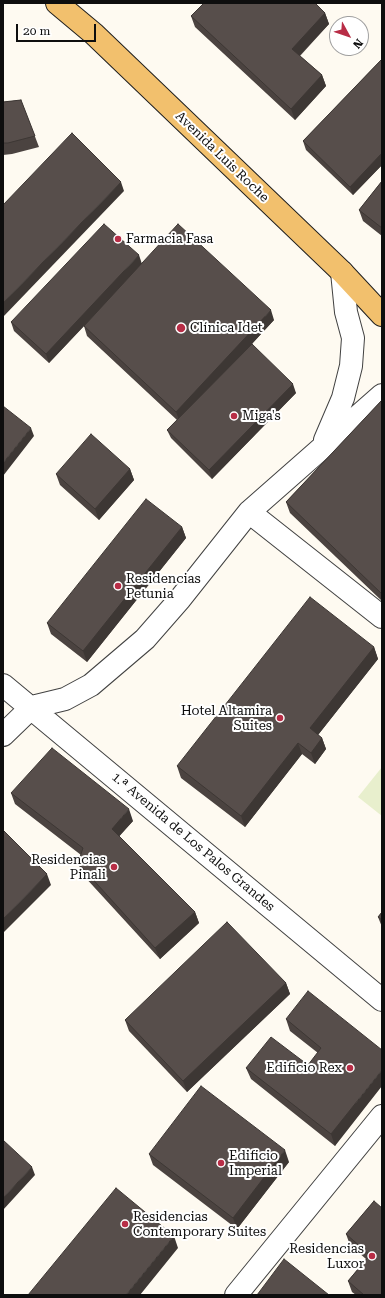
<!DOCTYPE html>
<html>
<head>
<meta charset="utf-8">
<style>
  body { margin:0 }
  #map { position:relative; width:385px; height:1298px; overflow:hidden; background:#fefaf1; font-family:"Roboto Serif",serif }
  canvas { display:block }
  .frame { position:absolute; inset:0; border:4px solid #0e0e0e; pointer-events:none }
  .north { position:absolute; left:329px; top:16px; width:40px; height:40px; box-sizing:border-box; background:#fff; border:1px solid #9f9f9f; border-radius:50%; rotate:130deg; font-size:11px; font-weight:700; line-height:16px; text-align:center; color:#0e0e0e }
  .north::after { content:''; display:block; margin:auto; width:14px; height:18px; background:#b82d46; clip-path:polygon(50% 0,100% 100%,50% 72%,0 100%) }
  .scale { position:absolute; left:16px; top:24px; width:80px; height:18px; box-sizing:border-box; border:2px solid #0e0e0e; border-top:0; padding-left:5px; font-size:12px; line-height:14px; white-space:nowrap; color:#0e0e0e; -webkit-text-stroke:3px #fff; paint-order:stroke }
</style>
</head>
<body>
<div id="map">
<canvas width="385" height="1298"></canvas>
<div class="frame"></div>
<div class="north">N</div>
<div class="scale">20 m</div>
</div>
<script>
const context = document.querySelector('canvas').getContext('2d');
context.lineJoin = 'round';
function fillPath(path, color) { context.fillStyle = color; context.fill(path, 'evenodd'); }
const poly = rows => new Path2D(rows.map(r => 'M' + r).join(''));
function strokePath(path, color, width, dash) { context.strokeStyle = color; context.lineWidth = width; context.lineCap = dash ? 'butt' : 'round'; context.setLineDash(dash || []); context.stroke(path); }
function write(font, color, halo, rows, align = 'center') {
  context.font = font + ' "Roboto Serif",serif'; context.lineWidth = 4; context.setLineDash([]); context.textBaseline = 'middle'; context.strokeStyle = halo; context.fillStyle = color; for (const [text, x, y, turn = 0] of rows) {
    context.save(); context.translate(x, y); context.rotate((+turn || 0) * Math.PI / 180); context.textAlign = isNaN(turn) ? turn : align; if (halo) context.strokeText(text, 0, 0); context.fillText(text, 0, 0); context.restore();
  }
}
fillPath(poly([
  [382,767,382,816,358,797]
]), '#e8efcd');
const minor = poly([
  [325,440,343,398,351,366,353,338,346,312,342,272],
  [249,512,382,617],
  [3,685,382,1000],
  [3,735,32,707,65,699,91,685,145,639,180,599,249,512,382,395],
  [236,1295,382,1116]
]);
const major = poly([
  [57,3,94,34,342,272,382,315]
]);
strokePath(minor, '#414141', 24);
strokePath(major, '#1f1f1f', 24);
strokePath(minor, '#fff', 22);
strokePath(major, '#f2c06d', 22);
fillPath(poly([
  [325,13,329,24,300,56,322,75,326,86,295,120,195,27,191,16],
  [382,59,382,165,353,195,306,150,303,141],
  [21,100,39,147,12,154,3,155,3,102],
  [382,181,382,236,363,221,359,210],
  [142,263,274,320,248,348,296,393,212,479,171,438,167,430,177,420,87,336,84,326,87,323,49,363,14,331,11,322],
  [382,400,382,601,290,513,286,502],
  [130,469,134,480,99,520,60,485,56,474],
  [182,527,186,538,87,662,51,634,47,623],
  [374,647,378,659,318,735,322,738,326,749,315,764,302,754,245,827,181,778,177,766],
  [11,793,133,821,119,836,195,912,199,923,160,959,83,875,78,863,81,855,15,804],
  [382,912,382,927,378,917],
  [286,983,290,994,187,1092,129,1031,125,1020],
  [286,1019,382,1050,335,1146,251,1079,246,1068,308,1065,318,1053,290,1031],
  [149,1154,289,1162,237,1229,153,1165],
  [374,1201,382,1295,356,1295,352,1292,348,1281,366,1259,350,1245,346,1234]
]), '#4b4340');
fillPath(poly([
  [325,13,329,24,296,59,292,49],
  [322,75,326,86,295,120,291,109],
  [382,153,382,165,353,195,350,187],
  [121,182,124,191,3,317,3,303],
  [139,255,142,264,49,363,46,354],
  [271,310,274,320,180,422,176,412],
  [293,384,296,393,212,479,209,470],
  [31,428,34,436,3,476,3,463],
  [130,469,134,480,99,520,95,509],
  [182,527,186,538,87,662,83,651],
  [374,647,378,659,314,740,310,728],
  [322,738,326,749,315,764,311,753],
  [298,743,302,754,245,827,241,816],
  [129,809,133,821,116,840,112,829],
  [47,874,51,885,3,933,3,919],
  [195,912,199,923,160,959,155,948],
  [286,983,290,994,187,1092,183,1081],
  [382,1070,382,1086,335,1146,331,1134],
  [285,1150,289,1162,237,1229,233,1218],
  [32,1167,35,1175,3,1210,3,1198],
  [174,1236,178,1248,140,1295,126,1295]
]), '#3d3734');
const building = poly([
  [204,3,315,3,325,13,292,49,322,75,291,109,191,16,204,3],
  [382,59,382,153,350,187,303,141,382,59],
  [21,100,35,136,8,143,3,143,3,102,21,100],
  [72,133,121,182,3,303,3,205,72,133],
  [382,181,382,228,359,210,382,181],
  [104,224,139,255,46,354,11,322,104,224],
  [178,224,271,310,176,412,84,326,178,224],
  [252,344,293,384,209,470,167,430,252,344],
  [382,400,382,594,286,502,382,400],
  [3,406,31,428,3,463,3,406],
  [91,434,130,469,95,509,56,474,91,434],
  [146,499,182,527,83,651,47,623,146,499],
  [310,597,374,647,310,728,322,738,311,753,298,743,241,816,177,766,310,597],
  [52,748,129,809,112,829,195,912,155,948,78,863,83,848,11,793,52,748],
  [3,830,47,874,3,919,3,830],
  [382,912,382,920,378,917,382,912],
  [227,922,286,983,183,1081,125,1020,227,922],
  [308,991,382,1050,382,1070,331,1134,246,1068,271,1037,308,1065,321,1048,286,1019,308,991],
  [201,1086,285,1150,233,1218,149,1154,201,1086],
  [3,1140,32,1167,3,1198,3,1140],
  [116,1188,174,1236,126,1295,28,1295,116,1188],
  [374,1201,382,1208,382,1295,364,1295,348,1281,370,1255,346,1234,374,1201],
  [284,1259,329,1295,257,1295,284,1259]
]);
fillPath(building, '#574e4b');
strokePath(building, '#3d3734', 1);
for (const [x, y, r, color] of [
  [118,239,4,"#b82d46"],
  [181,328,5,"#b82d46"],
  [234,416,4,"#b82d46"],
  [118,586,4,"#b82d46"],
  [280,718,4,"#b82d46"],
  [114,867,4,"#b82d46"],
  [350,1068,4,"#b82d46"],
  [221,1163,4,"#b82d46"],
  [125,1224,4,"#b82d46"],
  [372,1256,4,"#b82d46"]
]) { const dot = new Path2D(); dot.arc(x, y, r, 0, 2 * Math.PI); context.fillStyle = color; context.fill(dot); strokePath(dot, '#fff', 1.5); }
write('13px', '#0e0e0e', '#fff', [
  ["Avenida Luis Roche",222,157,44],
  ["1.ª Avenida de Los Palos Grandes",193,842,40]
]);
write('13px', '#0e0e0e', '#fff', [
  ["Farmacia Fasa",126,239],
  ["Clínica Idet",190,328],
  ["Miga's",242,416],
  ["Residencias",126,579],
  ["Petunia",126,594],
  ["Hotel Altamira",272,711,"right"],
  ["Suites",272,726,"right"],
  ["Residencias",106,860,"right"],
  ["Pinali",106,875,"right"],
  ["Edificio Rex",342,1068,"right"],
  ["Edificio",229,1156],
  ["Imperial",229,1171],
  ["Residencias",133,1217],
  ["Contemporary Suites",133,1232],
  ["Residencias",364,1249,"right"],
  ["Luxor",364,1264,"right"]
], 'left');
</script>
</body>
</html>
